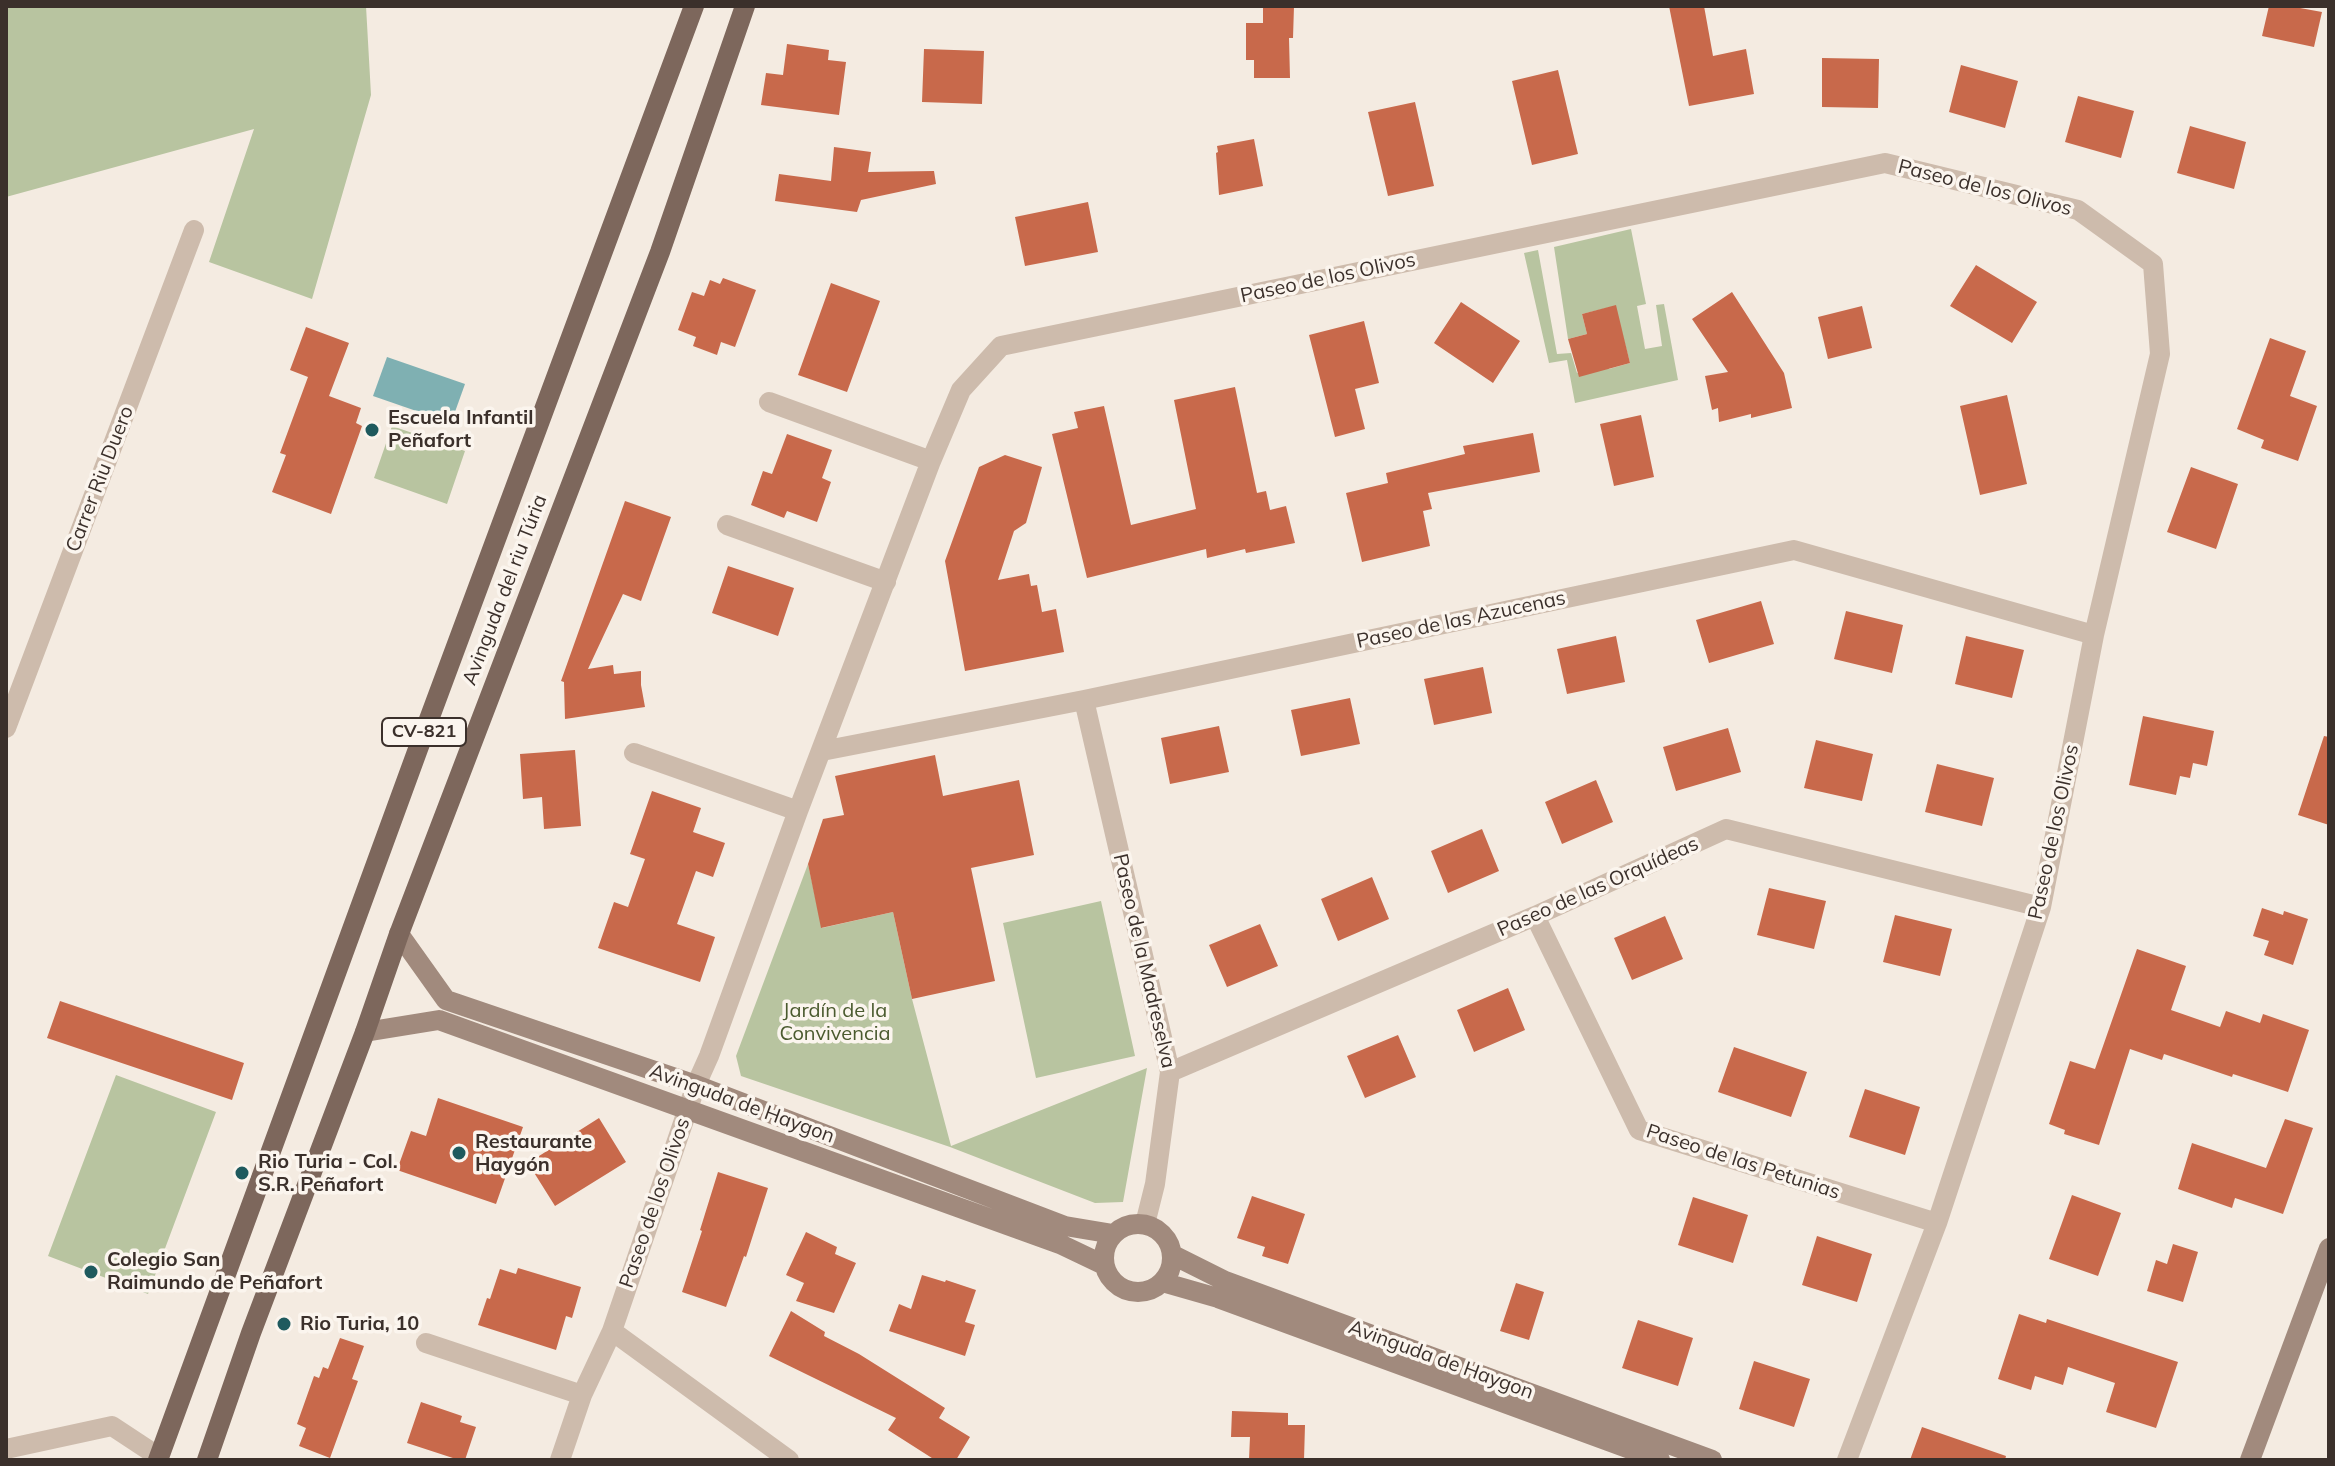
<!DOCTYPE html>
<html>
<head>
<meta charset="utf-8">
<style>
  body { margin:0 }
  #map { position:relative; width:2335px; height:1466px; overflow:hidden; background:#f4ebe1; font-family:Mulish,sans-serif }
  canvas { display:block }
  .frame { position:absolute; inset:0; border:8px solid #3b302b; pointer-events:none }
</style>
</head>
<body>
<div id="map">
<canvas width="2335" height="1466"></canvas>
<div class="frame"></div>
</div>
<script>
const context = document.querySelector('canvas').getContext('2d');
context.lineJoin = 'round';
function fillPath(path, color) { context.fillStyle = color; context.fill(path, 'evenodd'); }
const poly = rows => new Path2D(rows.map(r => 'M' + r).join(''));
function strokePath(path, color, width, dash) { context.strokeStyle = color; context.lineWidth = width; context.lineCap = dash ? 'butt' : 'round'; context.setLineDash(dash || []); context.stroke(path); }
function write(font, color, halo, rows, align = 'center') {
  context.font = font + ' Mulish,sans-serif'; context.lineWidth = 7; context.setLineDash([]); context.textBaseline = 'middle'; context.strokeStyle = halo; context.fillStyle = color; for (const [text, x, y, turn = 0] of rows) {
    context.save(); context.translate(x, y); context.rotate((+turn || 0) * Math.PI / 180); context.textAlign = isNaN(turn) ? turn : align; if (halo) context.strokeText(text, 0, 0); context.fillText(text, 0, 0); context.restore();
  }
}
fillPath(poly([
  [6,6,366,6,371,95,312,299,209,262,254,129,6,197],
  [1631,229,1646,304,1637,306,1645,349,1662,346,1656,305,1664,304,1678,380,1575,403,1567,360,1549,363,1524,253,1538,250,1557,354,1571,353,1577,373,1607,365,1609,369,1630,363,1615,306,1582,314,1587,334,1568,339,1554,247],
  [392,426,465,451,447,504,374,478],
  [808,864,822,928,893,912,912,999,951,1146,1147,1068,1123,1202,1095,1203,950,1147,741,1076,736,1056],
  [1101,901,1135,1056,1036,1078,1003,923],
  [116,1075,216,1112,148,1294,48,1256]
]), '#b8c4a0');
fillPath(poly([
  [387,357,465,384,451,423,373,396]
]), '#7fb0b2');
fillPath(poly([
  [1263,6,1294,6,1293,38,1289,38,1290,78,1254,78,1254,60,1246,60,1246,23,1263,23],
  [1669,6,1704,6,1713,56,1746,49,1754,94,1689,106],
  [2269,6,2289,6,2322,12,2314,47,2262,36],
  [787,44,829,50,828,60,846,62,839,115,761,105,766,73,783,75],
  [924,49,984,51,982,104,922,102],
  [1822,58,1879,59,1878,108,1822,107],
  [1961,65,2018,81,2005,128,1949,112],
  [1558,70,1578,154,1532,165,1512,81],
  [2078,96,2134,111,2121,158,2065,142],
  [1415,102,1434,186,1388,196,1368,112],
  [2190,126,2246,142,2234,189,2177,173],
  [1254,139,1263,186,1219,195,1216,153,1218,152,1217,146],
  [834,147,871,152,868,172,934,171,936,184,861,200,857,212,775,201,779,174,831,181],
  [1088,202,1098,252,1025,266,1015,217],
  [1976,265,2037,302,2012,343,1950,306],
  [723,278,756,290,735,347,721,342,717,355,693,346,696,337,678,330,692,292,704,296,710,280,720,284],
  [831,283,880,301,847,392,798,375],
  [1732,292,1784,373,1792,408,1751,418,1751,414,1719,422,1718,408,1712,410,1705,376,1728,372,1692,319],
  [1461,302,1520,341,1493,383,1434,343],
  [1616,305,1630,363,1579,377,1568,339,1587,334,1582,314],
  [1862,306,1872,348,1828,359,1818,317],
  [1364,321,1379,383,1355,389,1365,429,1335,437,1309,335],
  [306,327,349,343,329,396,361,408,356,423,362,426,331,514,272,492,286,455,280,453,308,377,290,370],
  [2270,338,2306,351,2290,396,2317,406,2298,461,2261,448,2264,440,2237,429],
  [1235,387,1257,493,1266,491,1270,510,1286,506,1295,543,1246,553,1245,549,1207,558,1206,549,1087,578,1052,434,1078,428,1074,412,1104,406,1131,525,1196,509,1174,400],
  [2007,395,2027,484,1980,495,1960,406],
  [1641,415,1654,477,1614,486,1600,424],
  [1533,433,1540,472,1428,493,1432,509,1423,511,1430,546,1362,562,1346,493,1388,483,1386,473,1465,454,1463,446],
  [787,434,832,450,822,478,831,482,817,522,787,511,784,518,751,505,763,471,772,474],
  [1005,455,1042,467,1026,523,1014,531,998,580,1029,574,1031,586,1037,585,1042,612,1056,609,1064,652,965,671,945,561,979,467],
  [2191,467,2238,484,2216,549,2167,532],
  [625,501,671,517,641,601,623,594,588,669,613,665,614,674,641,671,641,685,645,707,565,719,564,682,561,681],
  [728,566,794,588,778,636,712,613],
  [1761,601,1774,644,1709,663,1696,620],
  [1846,611,1903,625,1892,673,1834,659],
  [1616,636,1625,682,1567,694,1557,649],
  [1966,636,2024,650,2012,698,1955,684],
  [1483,667,1492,713,1434,725,1424,679],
  [1350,698,1360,744,1301,756,1291,710],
  [2143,716,2214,731,2207,766,2193,763,2190,778,2180,776,2176,795,2129,785],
  [1219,726,1229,772,1170,784,1161,738],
  [1728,728,1741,772,1676,791,1663,747],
  [2324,736,2329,737,2329,825,2298,815],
  [1816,740,1873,754,1862,801,1804,788],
  [575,750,581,826,544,829,542,797,523,799,520,754],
  [935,755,943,796,1019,780,1034,855,971,868,995,981,912,999,893,912,821,928,808,864,823,819,844,815,835,776],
  [1937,764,1994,778,1982,826,1925,812],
  [1596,780,1613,822,1562,844,1545,802],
  [652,791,701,808,693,832,725,843,713,877,696,871,677,924,715,937,700,982,598,948,614,902,628,907,645,859,630,854],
  [1482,829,1499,871,1448,893,1431,851],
  [1372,877,1389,919,1338,941,1321,899],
  [1769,888,1826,901,1814,949,1757,935],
  [2262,908,2283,915,2284,911,2308,919,2293,965,2264,955,2269,941,2253,936],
  [1895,915,1952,929,1940,976,1883,962],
  [1665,916,1683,959,1632,980,1614,938],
  [1260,924,1278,966,1227,987,1209,945],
  [2137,949,2186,966,2171,1010,2220,1027,2226,1011,2260,1023,2263,1014,2309,1030,2288,1092,2233,1074,2232,1077,2164,1054,2162,1060,2130,1049,2099,1145,2064,1134,2065,1130,2049,1124,2070,1061,2095,1069],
  [1508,988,1525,1030,1474,1052,1457,1010],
  [60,1001,244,1063,232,1100,47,1038],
  [1398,1035,1416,1077,1365,1098,1347,1056],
  [1734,1047,1807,1072,1791,1117,1718,1092],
  [1865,1089,1920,1107,1905,1155,1849,1137],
  [438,1098,523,1127,496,1204,397,1170,411,1131,426,1136],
  [599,1118,626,1162,555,1206,528,1163],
  [2285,1119,2313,1128,2283,1214,2235,1198,2232,1208,2178,1189,2192,1143,2266,1168],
  [718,1172,768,1188,746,1257,744,1256,726,1307,682,1292,702,1231,700,1230],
  [2072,1195,2121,1213,2098,1276,2049,1259],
  [1252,1196,1305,1214,1288,1264,1262,1256,1265,1247,1237,1238],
  [1693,1197,1748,1215,1733,1263,1678,1245],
  [806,1232,837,1247,835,1254,856,1263,834,1313,796,1301,804,1283,786,1275],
  [1817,1236,1872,1254,1857,1302,1802,1285],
  [2173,1244,2198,1252,2183,1302,2147,1291,2156,1260,2167,1264],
  [518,1268,581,1287,572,1318,566,1316,556,1350,478,1325,487,1298,490,1299,500,1269,516,1274],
  [922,1275,945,1282,946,1280,976,1290,965,1322,975,1325,965,1356,889,1331,899,1304,911,1309],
  [1516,1283,1544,1292,1529,1340,1500,1331],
  [791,1311,825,1332,824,1336,859,1354,945,1408,939,1418,970,1437,956,1460,935,1460,888,1430,896,1418,769,1356],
  [2019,1314,2046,1323,2047,1319,2178,1362,2156,1428,2106,1412,2115,1383,2068,1367,2063,1385,2035,1376,2031,1390,1998,1379],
  [1638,1320,1693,1338,1678,1386,1622,1368],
  [340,1338,364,1346,352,1379,358,1381,330,1458,299,1446,306,1428,297,1424,314,1376,319,1378,323,1367,328,1369],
  [1754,1361,1810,1379,1794,1427,1739,1409],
  [421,1402,462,1416,460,1422,476,1427,465,1460,459,1460,407,1443],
  [1232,1411,1288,1413,1288,1425,1305,1425,1304,1460,1249,1460,1250,1437,1231,1437],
  [1922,1427,2006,1456,2005,1460,1910,1460]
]), '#c8694b');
strokePath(poly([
  [769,402,931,461],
  [727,525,886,582],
  [1084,700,1170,1072,1155,1184,1145,1224],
  [6,728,194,230],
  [822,751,1084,700,1794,550,2094,635],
  [634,753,798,811],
  [1535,916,1639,1130,1937,1223],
  [1170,1072,1535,916,1726,829,2041,907],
  [612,1331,789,1460],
  [426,1343,582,1395],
  [6,1449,112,1426,159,1457],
  [560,1460,582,1395,612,1331,696,1085,709,1056,798,811,931,461,961,390,1001,346,1885,163,2078,210,2153,264,2160,354,2094,635,2041,907,1937,1223,1847,1460]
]), '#cdbbac', 20);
strokePath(poly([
  [399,934,446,1000,696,1085,1065,1226,1113,1234],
  [365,1032,439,1020,1060,1244,1104,1265],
  '1104 1258a34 34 0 1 1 68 0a34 34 0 1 1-68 0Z',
  [1173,1255,1225,1281,1712,1460],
  [1162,1282,1218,1298,1660,1460],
  [2250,1460,2329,1248]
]), '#a18a7d', 20);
strokePath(poly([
  [158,1460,418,749,694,6],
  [207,1460,251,1333,365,1032,399,934,660,252,745,6]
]), '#7d675c', 20);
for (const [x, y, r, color] of [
  [372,430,8,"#1f5a5e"],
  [459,1153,8,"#1f5a5e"],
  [242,1173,8,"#1f5a5e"],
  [91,1272,8,"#1f5a5e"],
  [284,1324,8,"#1f5a5e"]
]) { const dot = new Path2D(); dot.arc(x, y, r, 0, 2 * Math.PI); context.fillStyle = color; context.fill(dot); strokePath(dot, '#fbf5ee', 3); }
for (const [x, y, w] of [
  [424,732,84]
]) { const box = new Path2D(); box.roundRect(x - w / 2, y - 14, w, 28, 6); context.fillStyle = '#fbf5ee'; context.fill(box); strokePath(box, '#3b302b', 2); }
write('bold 18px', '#3b302b', null, [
  ["CV-821",424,732]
]);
write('20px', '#3b302b', '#fbf5ee', [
  ["Paseo de los Olivos",1985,188,14],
  ["Paseo de los Olivos",1328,278,-12],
  ["Carrer Riu Duero",100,479,-69],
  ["Avinguda del riu Túria",505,590,-69],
  ["Paseo de las Azucenas",1461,620,-12],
  ["Paseo de los Olivos",2054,832,-78],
  ["Paseo de las Orquídeas",1598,887,-24],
  ["Paseo de la Madreselva",1144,961,77],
  ["Avinguda de Haygon",742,1104,20],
  ["Paseo de las Petunias",1743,1162,18],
  ["Paseo de los Olivos",655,1203,-71],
  ["Avinguda de Haygon",1441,1360,20]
]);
write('bold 20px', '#3b302b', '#fbf5ee', [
  ["Escuela Infantil",388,418],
  ["Peñafort",388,441],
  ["Restaurante",475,1142],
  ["Haygón",475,1165],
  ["Rio Turia - Col.",258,1162],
  ["S.R. Peñafort",258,1185],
  ["Colegio San",107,1260],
  ["Raimundo de Peñafort",107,1283],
  ["Rio Turia, 10",300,1324]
], 'left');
write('20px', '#4a5a2e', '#fbf5ee', [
  ["Jardín de la",835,1011],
  ["Convivencia",835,1034]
]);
</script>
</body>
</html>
